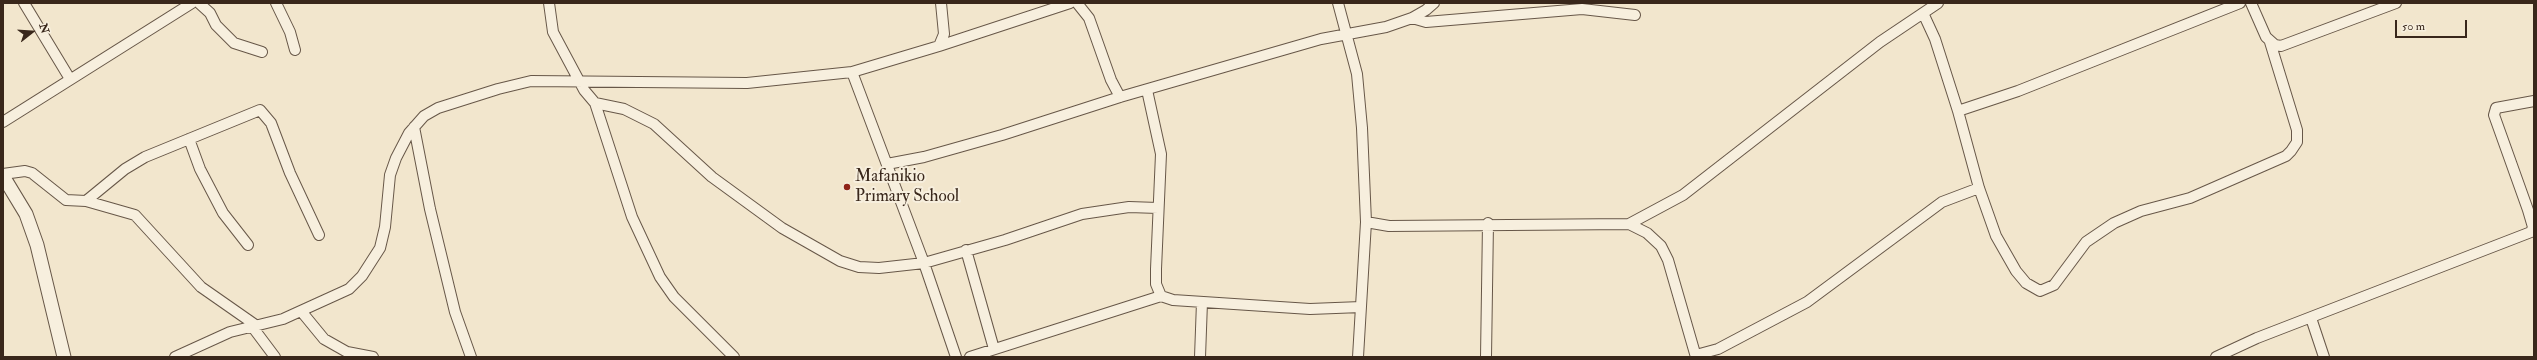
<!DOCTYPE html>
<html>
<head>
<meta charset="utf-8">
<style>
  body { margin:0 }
  #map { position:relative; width:2537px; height:360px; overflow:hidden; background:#f2e6cd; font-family:"IM FELL Double Pica",serif }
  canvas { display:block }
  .frame { position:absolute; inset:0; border:4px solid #39271b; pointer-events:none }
  .north { position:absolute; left:12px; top:12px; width:40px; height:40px; -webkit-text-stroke:3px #f7efde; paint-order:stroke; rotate:73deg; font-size:11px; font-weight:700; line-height:16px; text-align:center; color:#39271b }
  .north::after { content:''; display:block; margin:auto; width:14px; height:18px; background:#39271b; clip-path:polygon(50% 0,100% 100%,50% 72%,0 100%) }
  .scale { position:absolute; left:2395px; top:20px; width:72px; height:18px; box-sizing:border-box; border:2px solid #39271b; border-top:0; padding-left:5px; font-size:12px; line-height:14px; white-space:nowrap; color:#39271b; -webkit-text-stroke:3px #f7efde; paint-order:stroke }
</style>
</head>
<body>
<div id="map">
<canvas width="2537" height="360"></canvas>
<div class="frame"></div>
<div class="north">N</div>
<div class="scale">50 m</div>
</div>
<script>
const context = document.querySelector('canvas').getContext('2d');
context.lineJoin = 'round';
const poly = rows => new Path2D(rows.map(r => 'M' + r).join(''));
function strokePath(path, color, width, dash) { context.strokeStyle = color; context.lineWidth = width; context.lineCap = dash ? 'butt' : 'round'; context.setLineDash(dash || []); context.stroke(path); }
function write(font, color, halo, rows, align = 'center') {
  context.font = font + ' "IM FELL Double Pica",serif'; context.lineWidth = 4; context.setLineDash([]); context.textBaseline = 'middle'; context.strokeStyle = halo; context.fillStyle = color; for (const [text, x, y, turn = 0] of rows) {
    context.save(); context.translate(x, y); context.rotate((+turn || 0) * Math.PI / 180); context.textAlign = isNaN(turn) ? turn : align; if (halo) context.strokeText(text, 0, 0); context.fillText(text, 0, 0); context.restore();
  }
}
const minor = poly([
  [24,3,70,79],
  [199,3,210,13,216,25,234,43,262,52],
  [276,3,290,32,295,50],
  [549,3,553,32,584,90,595,103,624,109,654,124,712,177,782,228,840,261,859,267,879,268,924,263,1005,240,1082,214,1129,207,1158,208],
  [1077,3,1089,18,1111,80,1120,97],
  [1338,3,1357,74,1362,128,1366,222,1358,357],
  [2251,3,2266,37,2275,45,2281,46,2396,3],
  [1923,13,1935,39,1958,111,1979,188,1996,236,2016,271,2026,283,2040,291,2054,285,2086,242,2114,223,2141,211,2190,198,2286,156,2291,151,2297,142,2297,130,2270,42],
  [1412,18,1426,22,1582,9,1635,15],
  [939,46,944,34,941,3],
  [852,72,924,263,956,357],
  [1147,90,1161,154,1156,269,1156,284,1161,296,1173,300,1310,309,1361,307],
  [595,103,632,217,660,277,674,297,734,357],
  [1958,111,2018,91,2240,3],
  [3,122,192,3],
  [414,127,430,209,455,312,471,357],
  [189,139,200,169,223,213,248,245],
  [887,164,924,157,1002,135,1120,97,1321,39,1386,27,1412,18,1426,10,1434,3],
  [3,174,25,171,32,173,66,200,86,201,135,215,201,287,254,324],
  [86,201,125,169,145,157,260,110,271,123,290,173,319,235],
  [1366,222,1389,226,1629,224,1647,233,1661,246,1668,260,1696,357],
  [1629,224,1683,195,1880,42,1938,3],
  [966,250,994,349],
  [301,311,324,339,347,352,373,357],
  [2311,318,2324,357],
  [251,325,275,357],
  [1696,355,1718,349,1807,302,1942,202,1979,188],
  [175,357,230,332,283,319,349,289,362,276,380,248,385,227,390,175,396,158,409,133,424,116,438,108,498,89,531,81,747,83,852,72,939,46,1070,3],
  [970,357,1161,296],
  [1200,357,1202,302],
  [1486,357,1488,223],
  [2216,357,2257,338,2531,232,2533,227,2528,210,2494,115,2496,108,2534,101]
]);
const tertiary = poly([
  [3,176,26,214,37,245,64,357]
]);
strokePath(minor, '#675748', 12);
strokePath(tertiary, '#675748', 15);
strokePath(minor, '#f7efde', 10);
strokePath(tertiary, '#f7efde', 13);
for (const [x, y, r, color] of [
  [847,187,4,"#8f2418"]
]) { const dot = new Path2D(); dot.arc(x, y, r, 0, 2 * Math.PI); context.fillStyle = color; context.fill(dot); strokePath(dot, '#f7efde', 1.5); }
write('17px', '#39271b', '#f7efde', [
  ["Mafanikio",855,177],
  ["Primary School",855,197]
], 'left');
</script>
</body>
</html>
